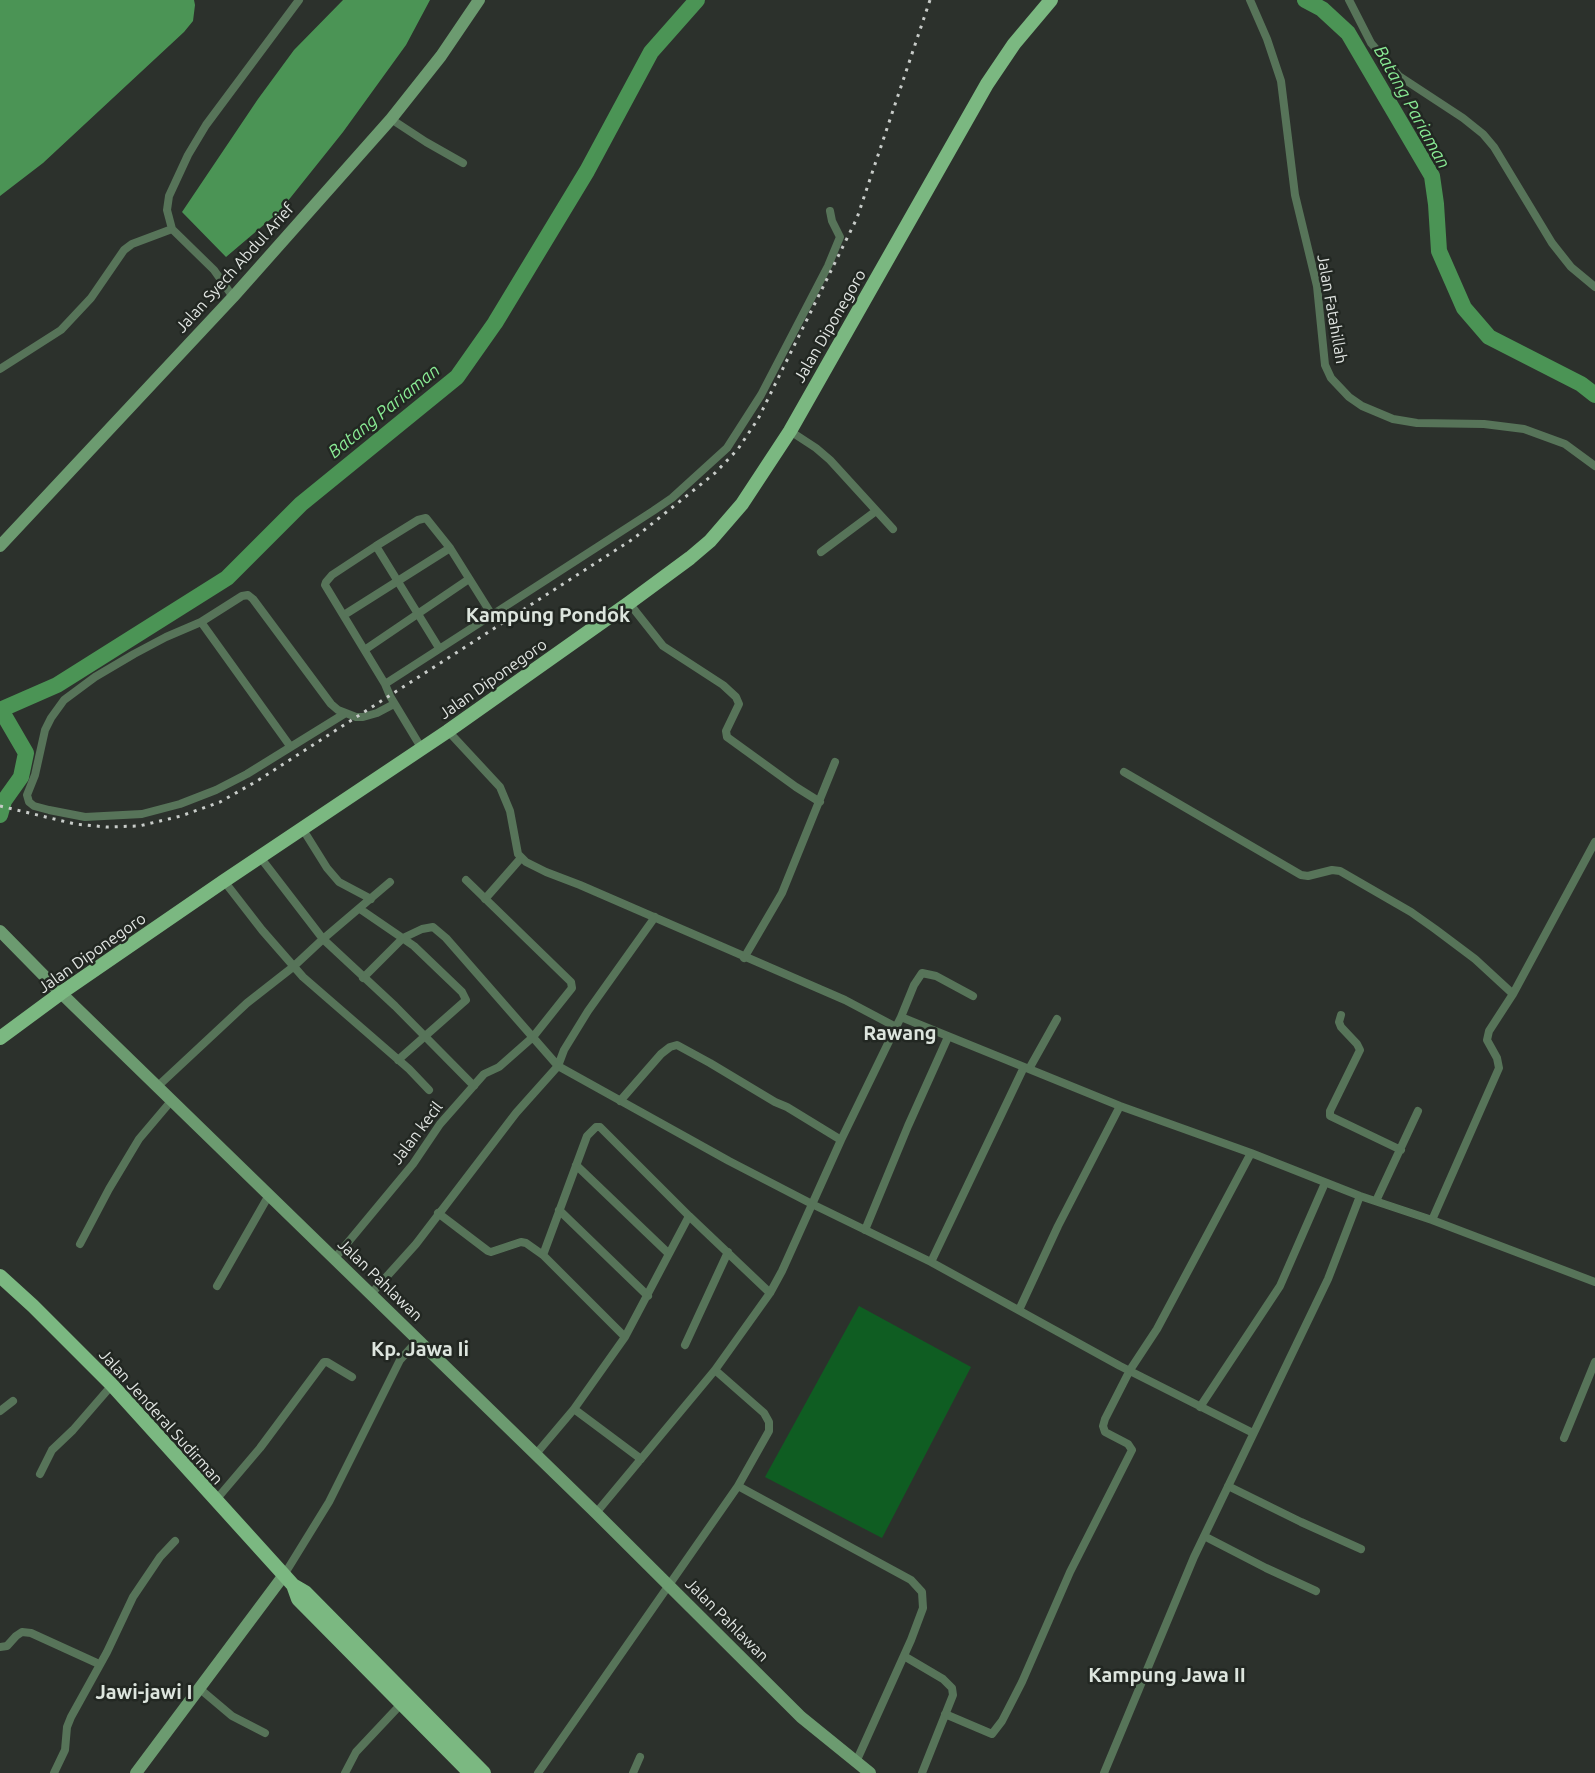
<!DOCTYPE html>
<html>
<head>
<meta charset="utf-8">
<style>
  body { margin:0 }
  canvas { display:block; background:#2c312c }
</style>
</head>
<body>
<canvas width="1595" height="1773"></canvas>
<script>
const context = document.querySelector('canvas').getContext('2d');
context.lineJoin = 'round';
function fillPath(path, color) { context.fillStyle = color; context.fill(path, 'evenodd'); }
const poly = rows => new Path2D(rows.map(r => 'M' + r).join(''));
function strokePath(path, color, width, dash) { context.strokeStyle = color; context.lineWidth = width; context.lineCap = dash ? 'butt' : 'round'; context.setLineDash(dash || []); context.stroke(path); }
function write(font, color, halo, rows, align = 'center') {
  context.font = font + ' Ubuntu,sans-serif'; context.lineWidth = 5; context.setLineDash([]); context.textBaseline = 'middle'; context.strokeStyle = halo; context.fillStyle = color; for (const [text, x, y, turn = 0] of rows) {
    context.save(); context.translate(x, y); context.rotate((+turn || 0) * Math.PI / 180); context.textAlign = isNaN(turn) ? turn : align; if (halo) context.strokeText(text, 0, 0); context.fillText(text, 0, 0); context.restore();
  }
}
fillPath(poly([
  [859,1306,971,1367,882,1538,765,1477]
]), '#0f5d22');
fillPath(poly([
  [0,0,194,0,195,5,193,21,184,32,43,163,0,196],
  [343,0,430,0,406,45,343,132,279,212,226,257,182,212,258,99,294,50]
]), '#4b9455');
strokePath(poly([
  [1305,0,1322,9,1348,33,1432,176,1436,204,1439,251,1464,308,1489,337,1581,384,1595,395],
  [0,710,57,685,227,578,301,504,457,377,495,323,587,171,651,52,697,0],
  [0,815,4,801,21,777,26,753,1,710]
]), '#4b9455', 16);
strokePath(poly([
  [1250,0,1267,39,1281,81,1295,195,1317,286,1325,365,1331,378,1349,397,1362,406,1393,419,1417,423,1484,424,1524,429,1565,444,1595,466],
  [1349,0,1371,43,1399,76,1463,118,1483,134,1494,147,1552,243,1571,267,1595,287],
  [391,119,426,142,463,163],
  [233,297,214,270,172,229,167,210,169,196,188,155,206,125,299,0],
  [0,369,61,330,91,298,124,250,132,244,172,229],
  [790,431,816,448,830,460,893,529],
  [376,546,439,648],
  [821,552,876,511],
  [629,603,663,646,723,685,736,697,739,704,726,731,727,737,796,787,820,802],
  [344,615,450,548],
  [201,622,166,637,134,654,95,677,64,700,51,718,45,730,35,775,27,795,29,802,34,806,49,810,85,817,142,814,180,804,216,790,247,774,344,714],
  [366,649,469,579],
  [385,684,325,585,326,582,332,575,376,546,418,520,426,518,450,548,492,615],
  [448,731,500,787,510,811,518,854,526,862,546,872,580,885,845,1000,896,1027,901,1017,1120,1106,1251,1153,1360,1196,1432,1220,1499,1068,1497,1058,1487,1040,1489,1031,1513,994,1595,842],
  [290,746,201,622,242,596,248,595,253,599,331,704,338,710,356,717,363,717,377,713,394,704],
  [422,749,390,696,385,684,653,511,672,498,727,448,761,395,828,266,840,237,832,221,830,211],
  [1124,772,1301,875,1308,876,1332,870,1340,871,1411,912,1435,929,1475,959,1513,994],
  [302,828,327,868,339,882,371,899],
  [260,857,323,939,395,1006,474,1086],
  [224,881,262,930,303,977,409,1069,429,1090],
  [485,899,521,858],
  [360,909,414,946,462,992,466,1000,398,1060],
  [744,958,782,893,835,762],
  [363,978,403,938,422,929,433,927,446,938,558,1066,564,1050,588,1011,655,917],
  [1341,1015,1339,1022,1341,1027,1357,1044,1360,1050,1330,1111,1330,1116,1401,1150],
  [901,1017,914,985,922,973,936,976,973,996],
  [1029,1069,1057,1019],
  [158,1086,247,1003,293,967,323,939,390,882],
  [620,1101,661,1054,670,1047,677,1045,710,1063,775,1102,787,1107,841,1140],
  [576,1165,668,1253],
  [1376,1201,1418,1111],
  [559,1210,648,1296],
  [438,1213,488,1251,491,1252,521,1242,526,1243,543,1255],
  [689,1216,625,1337,543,1255,587,1136,596,1127,600,1127,689,1216,770,1293],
  [1432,1220,1595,1282],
  [865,1230,908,1126,948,1037],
  [80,1244,109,1189,139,1139,172,1100],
  [335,1258,413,1164,440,1124,484,1074,499,1067,533,1037,572,988,571,982,466,880],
  [931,1262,1024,1067],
  [217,1286,269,1195],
  [371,1294,416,1244,516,1113,558,1066,729,1161,812,1204,931,1262,1120,1366,1253,1433],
  [1019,1310,1058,1226,1120,1106],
  [625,1337,574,1409,641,1459],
  [685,1345,728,1252],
  [1200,1407,1280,1286,1325,1183],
  [0,1411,13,1401],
  [1564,1438,1595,1362],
  [536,1454,574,1409],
  [40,1474,52,1450,73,1430,112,1385],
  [738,1486,911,1580,922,1592,923,1608,911,1640,856,1762],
  [1228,1486,1301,1522,1361,1549],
  [215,1501,260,1448,324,1362,327,1362,352,1377],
  [596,1513,715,1370,770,1293,782,1271,841,1140,896,1027],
  [1204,1536,1266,1568,1316,1591],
  [284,1575,329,1502,400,1360,418,1340],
  [0,1647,7,1646,16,1636,22,1632,31,1633,99,1664],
  [904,1656,943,1679,952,1688,953,1695,922,1773],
  [200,1689,232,1716,265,1733],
  [945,1714,992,1734,1002,1721,1022,1682,1070,1572,1132,1450,1128,1444,1105,1432,1103,1426,1105,1419,1130,1370,1157,1329,1251,1153],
  [54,1773,65,1750,67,1727,71,1717,107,1652,133,1597,160,1557,175,1541],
  [345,1773,356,1752,403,1702],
  [538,1773,738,1486,769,1431,769,1422,764,1413,715,1370],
  [633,1773,640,1757],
  [1104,1773,1194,1557,1328,1279,1360,1196]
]), '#577459', 8);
strokePath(poly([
  [0,546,233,297,391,119,441,56,479,0],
  [0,931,61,993,596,1513,801,1717,870,1773],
  [136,1773,284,1575]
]), '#6c9b70', 12);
strokePath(poly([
  [0,1038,61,993,224,881,448,731,629,603,690,558,710,541,742,504,790,431,987,84,1014,44,1051,0],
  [0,1276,33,1306,112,1385,284,1575,293,1585,305,1592,484,1773],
  [293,1585,298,1599,470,1773]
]), '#7bb881', 14);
strokePath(poly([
  [0,806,75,824,106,827,139,826,181,816,220,802,257,781,633,539,715,473,738,449,758,419,857,218,930,0]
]), '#c8ccc9', 3, [3, 6]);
write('16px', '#e2e6e3', '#222722', [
  ["Jalan Syech Abdul Arief",235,268,-48],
  ["Jalan Fatahillah",1332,309,80],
  ["Jalan Diponegoro",830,326,-60],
  ["Jalan Diponegoro",493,679,-35],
  ["Jalan Diponegoro",92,953,-35],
  ["Jalan kecil",417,1133,-53],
  ["Jalan Pahlawan",380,1280,44],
  ["Jalan Jenderal Sudirman",161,1417,48],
  ["Jalan Pahlawan",727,1620,45]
]);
write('italic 18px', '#89ea94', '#222722', [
  ["Batang Pariaman",1412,107,61],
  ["Batang Pariaman",384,411,-39]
]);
write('bold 20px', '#dde5de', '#222722', [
  ["Kampung Pondok",548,615],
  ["Rawang",900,1033],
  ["Kp. Jawa Ii",420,1349],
  ["Kampung Jawa II",1167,1675],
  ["Jawi-jawi I",144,1692]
]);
</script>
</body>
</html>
